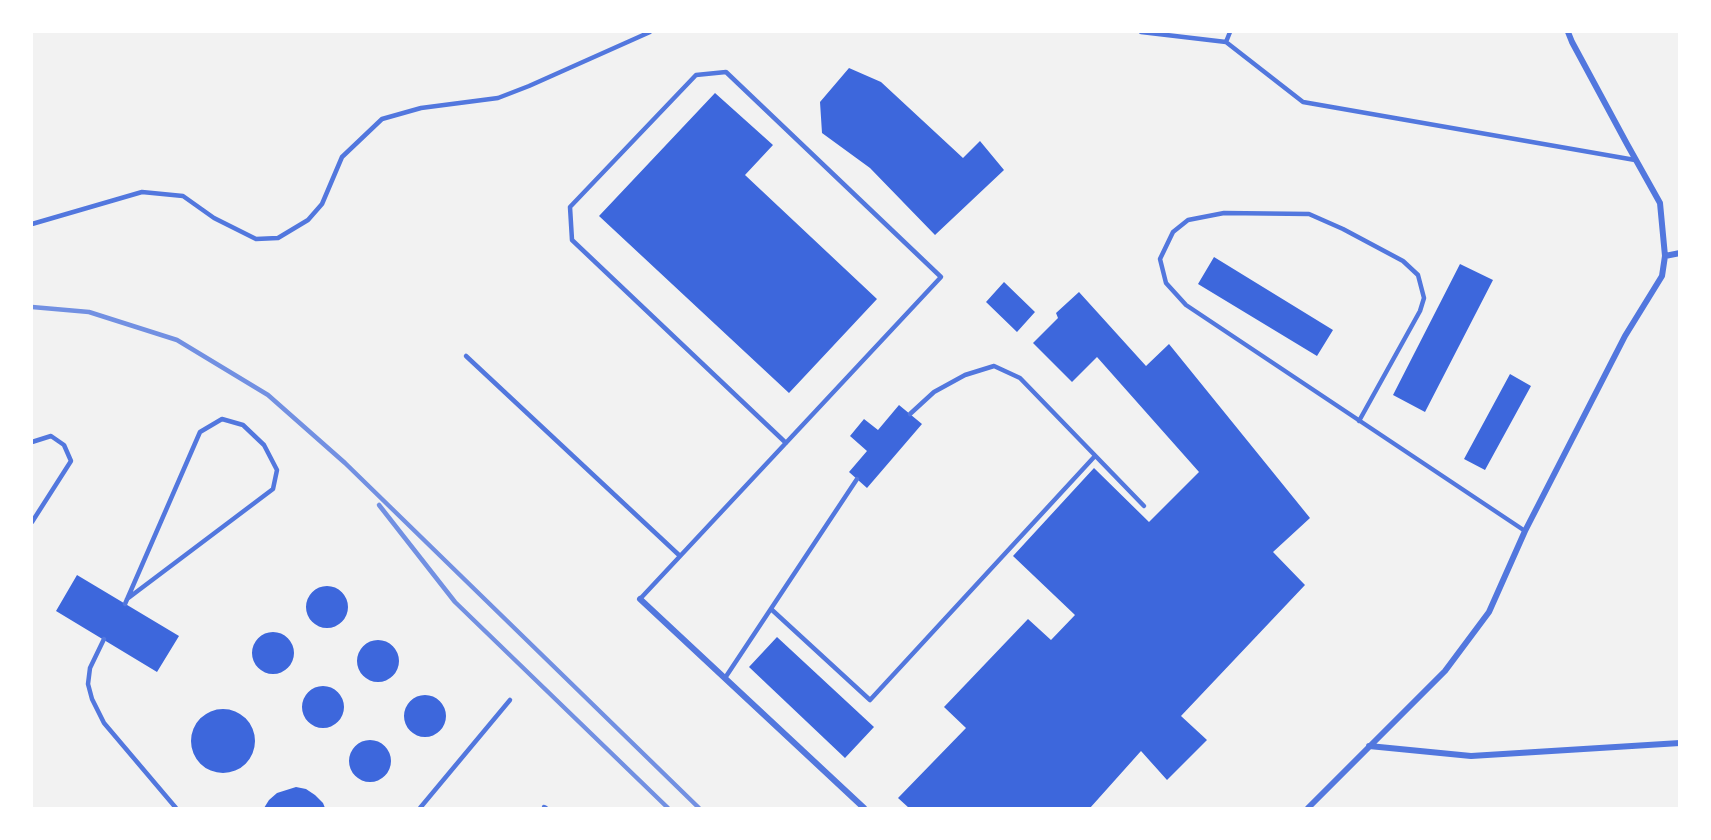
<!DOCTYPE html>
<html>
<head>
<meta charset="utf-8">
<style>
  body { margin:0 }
  #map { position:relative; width:1711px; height:840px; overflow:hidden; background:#f2f2f2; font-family:Roboto,sans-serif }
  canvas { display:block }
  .frame { position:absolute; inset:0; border:33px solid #fff; pointer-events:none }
</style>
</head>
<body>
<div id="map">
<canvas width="1711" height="840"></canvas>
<div class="frame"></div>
</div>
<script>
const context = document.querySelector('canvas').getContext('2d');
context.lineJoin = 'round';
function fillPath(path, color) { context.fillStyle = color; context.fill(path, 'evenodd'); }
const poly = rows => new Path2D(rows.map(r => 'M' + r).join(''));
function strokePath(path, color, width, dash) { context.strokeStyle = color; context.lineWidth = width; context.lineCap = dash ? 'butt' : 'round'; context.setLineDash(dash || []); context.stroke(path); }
fillPath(poly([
  [849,68,881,82,963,158,980,141,1004,170,935,235,870,168,822,133,820,102],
  [715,93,773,145,745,175,877,299,789,393,599,216],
  [1214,257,1333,330,1317,356,1198,284],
  [1460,264,1493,280,1425,412,1393,395],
  [1004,282,1035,312,1017,332,986,302],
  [1079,292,1146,366,1169,344,1310,518,1273,552,1305,585,1181,716,1207,740,1167,780,1141,751,1090,808,909,808,898,798,966,728,944,707,1028,619,1051,640,1075,615,1013,556,1094,468,1149,522,1199,472,1097,357,1072,382,1033,343,1058,318,1056,313],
  [1510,374,1531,386,1485,470,1464,459],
  [899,405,922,424,867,488,849,472,867,451,850,436,864,419,878,430],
  [77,575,179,636,157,672,56,611],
  '306 607a21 21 0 1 1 42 0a21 21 0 1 1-42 0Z',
  '252 653a21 21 0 1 1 42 0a21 21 0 1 1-42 0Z',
  [777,637,874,727,845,758,749,667],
  '357 661a21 21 0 1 1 42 0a21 21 0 1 1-42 0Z',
  '302 707a21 21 0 1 1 42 0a21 21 0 1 1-42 0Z',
  '404 716a21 21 0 1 1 42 0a21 21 0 1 1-42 0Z',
  '191 741a32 32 0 1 1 64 0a32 32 0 1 1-64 0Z',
  '349 761a21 21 0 1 1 42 0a21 21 0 1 1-42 0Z',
  [296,787,306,789,315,795,323,803,325,808,264,808,269,800,277,793]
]), '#3d67dc');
strokePath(poly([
  [1141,32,1226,42,1303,102,1635,160],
  [1226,42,1230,32],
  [32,224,142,192,183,196,214,218,256,239,278,238,308,220,322,204,342,157,382,119,421,108,498,98,529,86,650,32],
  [466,356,680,556],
  [910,414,934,392,965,375,994,366,1020,378,1144,506],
  [1359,421,1420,311,1424,298,1418,275,1403,261,1343,229,1309,214,1224,213,1188,220,1173,232,1160,259,1166,283,1186,305,1525,531],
  [32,442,51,436,64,445,71,461,32,522],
  [640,599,941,277,726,72,696,75,570,207,572,240,786,443],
  [125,604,200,432,222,419,243,425,264,445,277,470,273,489,127,599],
  [771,609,870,700,1095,456],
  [104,639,90,668,88,684,92,699,104,723,176,808],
  [725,678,857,479],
  [544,807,546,808],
  [420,808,510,700]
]), '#5277de', 4.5);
strokePath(poly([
  [1665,256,1680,253],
  [640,599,864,808],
  [1369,746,1471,756,1680,743],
  [1308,808,1445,671,1489,612,1525,531,1625,336,1662,276,1665,256,1660,203,1627,144,1572,42,1568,32]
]), '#5277de', 6);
strokePath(poly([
  [32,307,89,312,177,340,268,395,345,463,699,808],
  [379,505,455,602,668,808]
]), '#7290e2', 4.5);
</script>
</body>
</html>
